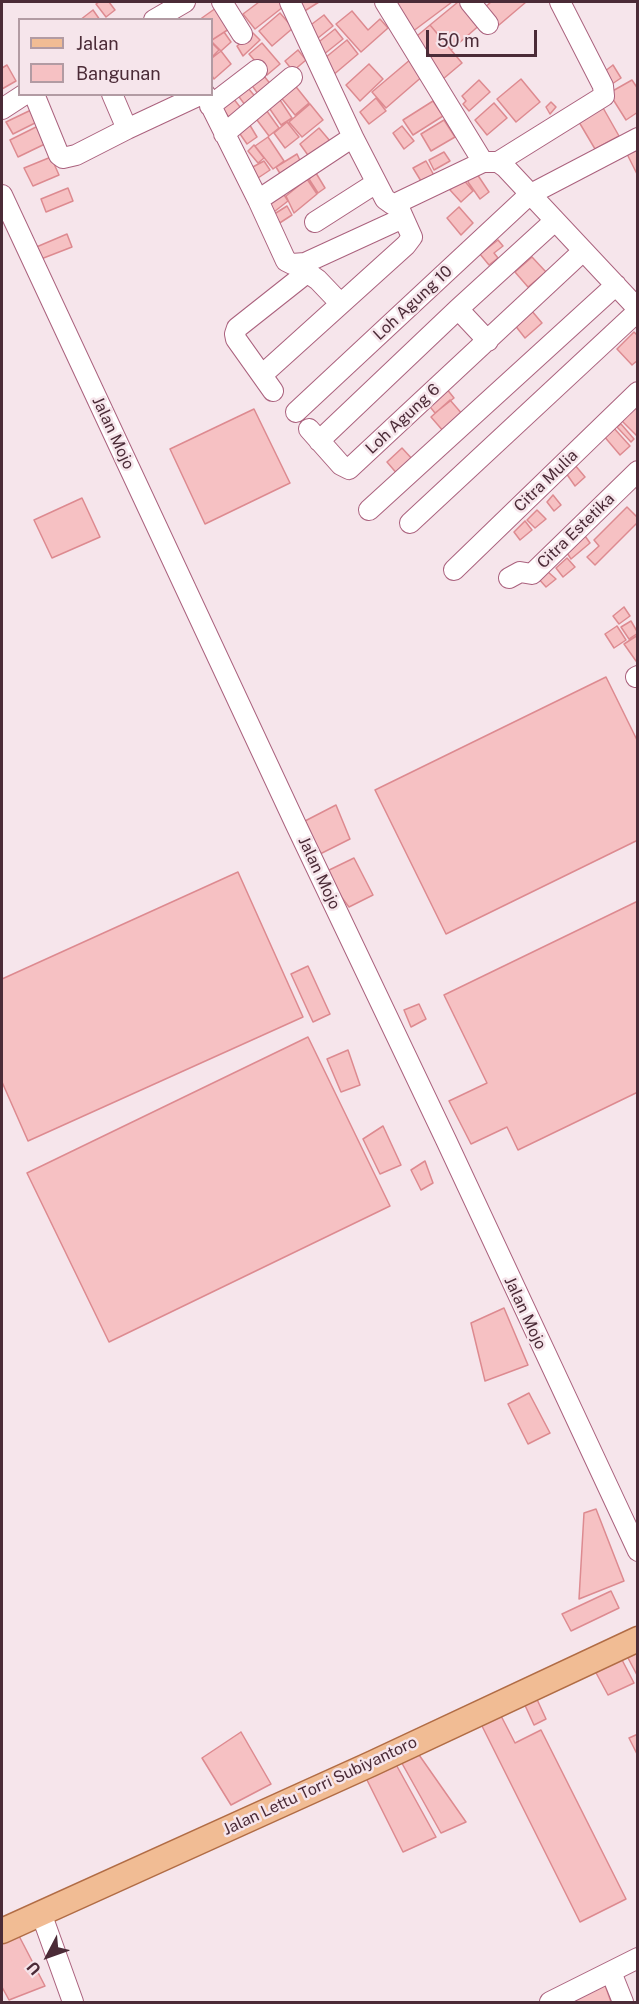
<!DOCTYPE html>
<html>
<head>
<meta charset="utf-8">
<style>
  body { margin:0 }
  #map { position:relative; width:639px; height:2004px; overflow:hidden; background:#f6e5eb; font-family:"Public Sans",sans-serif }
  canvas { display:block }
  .frame { position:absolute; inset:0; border:3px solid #4b2b37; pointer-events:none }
  .legend { position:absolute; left:18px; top:18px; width:195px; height:78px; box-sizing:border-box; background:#f6e5eb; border:2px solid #b29ba3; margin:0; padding:8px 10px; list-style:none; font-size:18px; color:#4b2b37 }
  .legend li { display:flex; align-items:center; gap:12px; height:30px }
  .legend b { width:30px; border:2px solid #b29ba3 }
  .north { position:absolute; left:18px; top:1926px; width:60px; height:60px; -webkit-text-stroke:4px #f6e5eb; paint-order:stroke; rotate:229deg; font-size:16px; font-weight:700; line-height:24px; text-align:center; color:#4b2b37 }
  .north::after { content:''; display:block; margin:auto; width:21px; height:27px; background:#4b2b37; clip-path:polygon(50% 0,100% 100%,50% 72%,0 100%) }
  .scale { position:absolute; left:426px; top:30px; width:111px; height:27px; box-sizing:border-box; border:3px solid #4b2b37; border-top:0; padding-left:8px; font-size:18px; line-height:21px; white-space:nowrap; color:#4b2b37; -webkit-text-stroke:4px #f6e5eb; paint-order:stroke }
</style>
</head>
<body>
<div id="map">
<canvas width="639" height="2004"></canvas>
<div class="frame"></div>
<ul class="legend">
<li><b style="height:8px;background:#f1bc94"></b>Jalan</li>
<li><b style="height:16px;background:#f6c1c3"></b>Bangunan</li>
</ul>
<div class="north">U</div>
<div class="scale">50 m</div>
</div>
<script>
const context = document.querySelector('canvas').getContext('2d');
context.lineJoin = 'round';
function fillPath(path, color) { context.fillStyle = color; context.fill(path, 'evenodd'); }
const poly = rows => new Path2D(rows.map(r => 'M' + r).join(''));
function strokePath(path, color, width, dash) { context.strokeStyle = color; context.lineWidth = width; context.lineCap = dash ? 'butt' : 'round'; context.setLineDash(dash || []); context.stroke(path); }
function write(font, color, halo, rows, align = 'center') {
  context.font = font + ' "Public Sans",sans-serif'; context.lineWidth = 5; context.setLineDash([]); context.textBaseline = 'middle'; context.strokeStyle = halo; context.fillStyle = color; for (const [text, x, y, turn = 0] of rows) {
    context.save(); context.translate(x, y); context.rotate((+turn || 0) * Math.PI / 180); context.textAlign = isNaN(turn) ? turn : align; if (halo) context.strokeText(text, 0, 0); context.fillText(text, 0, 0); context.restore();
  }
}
const building = poly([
  [99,2,109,2,115,10,106,17,96,4,99,2],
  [259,2,281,2,283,7,255,29,243,14,259,2],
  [297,2,319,2,303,12,297,2],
  [396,2,452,2,412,32,396,2],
  [458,2,463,2,482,23,451,50,430,25,458,2],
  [491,2,526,2,499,25,484,8,491,2],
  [216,8,229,29,212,40,212,20,199,20,216,8],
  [93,10,100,20,80,20,93,10],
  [352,11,368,30,380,19,388,28,361,52,336,24,352,11],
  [280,13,293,28,272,46,259,31,280,13],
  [324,15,333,26,318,38,308,27,324,15],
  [430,25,462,63,443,79,411,41,430,25],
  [335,29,343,39,323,55,315,45,335,29],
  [224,32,231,42,221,51,212,42,212,40,224,32],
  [253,33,260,40,243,56,237,46,253,33],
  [347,40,358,54,332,76,320,62,347,40],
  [212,43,219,50,212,57,212,43],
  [262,43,280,64,267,75,249,54,262,43],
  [298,50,306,60,293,71,285,61,298,50],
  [221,51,231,64,214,79,212,76,212,58,221,51],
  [411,59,424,75,386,108,372,92,411,59],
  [369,64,383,79,360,101,346,85,369,64],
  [7,65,16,81,2,89,2,68,7,65],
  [613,65,621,78,609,86,600,75,613,65],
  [260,71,272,86,261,98,248,80,260,71],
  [521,79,540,102,516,122,497,99,521,79],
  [479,80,490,92,469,111,463,104,466,101,462,96,479,80],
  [632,80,638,89,638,112,626,120,609,93,632,80],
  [243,82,258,100,248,109,234,90,243,82],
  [293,83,309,103,295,115,279,95,293,83],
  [229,93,244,112,232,122,219,103,229,93],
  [276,94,292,118,281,125,265,102,276,94],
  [376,98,386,111,369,124,360,112,376,98],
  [433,101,443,116,413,135,403,120,433,101],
  [551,102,556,107,550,114,546,107,551,102],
  [494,103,507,118,487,135,475,120,494,103],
  [310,104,323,120,302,137,289,122,310,104],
  [602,106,619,136,595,149,579,122,602,106],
  [264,107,279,128,269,136,254,116,264,107],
  [31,110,37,122,13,134,6,122,31,110],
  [444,120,455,137,431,151,421,134,444,120],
  [248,122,257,137,247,144,238,131,248,122],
  [287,122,299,137,285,148,274,133,287,122],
  [38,126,47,143,18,157,10,140,38,126],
  [402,126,414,141,404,149,393,133,402,126],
  [319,128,330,141,310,158,300,144,319,128],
  [268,137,284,161,273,169,255,146,268,137],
  [254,145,264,158,258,163,248,151,254,145],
  [638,150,638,176,627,154,638,150],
  [444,152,450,161,434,170,429,160,444,152],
  [297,154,303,167,284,180,276,167,297,154],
  [51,157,59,175,33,186,24,168,51,157],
  [264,161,270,170,258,178,249,169,264,161],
  [426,161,436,179,424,186,413,168,426,161],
  [475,171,489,192,480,199,468,182,470,175,475,171],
  [316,173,325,188,318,193,309,179,316,173],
  [307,179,317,194,294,213,286,196,307,179],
  [463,179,473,191,461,202,450,190,454,184,463,179],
  [279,187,288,201,270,215,260,199,279,187],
  [68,188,73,201,46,212,41,199,68,188],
  [287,206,292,215,275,226,268,218,287,206],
  [459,207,473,223,461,235,447,218,459,207],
  [67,234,72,247,41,259,34,248,67,234],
  [498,240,503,246,494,253,498,258,489,265,480,254,498,240],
  [532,257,546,272,528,287,515,272,532,257],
  [531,310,542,323,525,338,514,324,531,310],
  [634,332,638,336,638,360,632,365,617,349,634,332],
  [446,388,454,398,435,413,427,403,446,388],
  [450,400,463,415,444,432,431,417,450,400],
  [638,405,638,437,621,420,638,405],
  [254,409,290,483,205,524,170,449,254,409],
  [621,424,634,439,631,442,617,427,621,424],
  [612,426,630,446,620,455,603,435,612,426],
  [402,448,414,461,399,476,387,462,402,448],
  [574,464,585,477,575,486,566,473,574,464],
  [553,495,561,505,554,511,547,502,553,495],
  [82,498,100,537,52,558,34,520,82,498],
  [627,507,638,518,638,522,595,565,587,557,599,546,594,540,627,507],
  [537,510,546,519,535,528,527,520,537,510],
  [525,521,532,530,520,540,514,532,525,521],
  [585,536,590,543,571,559,567,553,585,536],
  [567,558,575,567,563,577,556,568,567,558],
  [547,571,556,579,546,587,537,577,547,571],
  [624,607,630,616,619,624,613,616,624,607],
  [631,621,638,633,629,639,621,627,631,621],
  [617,626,626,640,614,648,605,634,617,626],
  [638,635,638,660,636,661,624,644,638,635],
  [606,677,638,742,638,840,446,934,375,790,606,677],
  [336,805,350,839,320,854,305,821,336,805],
  [354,858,373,895,349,907,323,873,354,858],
  [238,872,303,1017,28,1141,2,1082,2,979,238,872],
  [638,901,638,1092,518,1150,507,1127,471,1144,449,1101,487,1083,444,995,638,901],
  [308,966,330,1014,313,1022,291,974,308,966],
  [419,1004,426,1019,411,1027,404,1010,419,1004],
  [308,1037,390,1206,109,1342,27,1173,308,1037],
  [348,1050,360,1085,341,1092,327,1059,348,1050],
  [383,1126,401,1165,380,1174,363,1139,383,1126],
  [425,1161,433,1183,421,1190,411,1170,425,1161],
  [504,1308,528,1365,485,1381,471,1323,504,1308],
  [529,1393,550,1433,528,1444,508,1404,529,1393],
  [596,1509,624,1581,579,1599,584,1513,596,1509],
  [611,1591,619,1608,571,1631,562,1614,611,1591],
  [638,1650,638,1677,627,1656,638,1650],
  [620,1656,634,1683,608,1695,594,1669,620,1656],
  [535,1695,546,1719,534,1725,523,1701,535,1695],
  [498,1710,515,1743,541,1730,626,1899,580,1922,479,1720,498,1710],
  [241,1732,271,1784,231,1805,202,1758,241,1732],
  [638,1734,638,1754,637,1754,629,1738,638,1734],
  [417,1752,466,1822,441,1833,399,1758,417,1752],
  [393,1759,436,1837,403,1852,364,1774,393,1759],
  [18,1934,45,1986,9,2000,2,1987,2,1944,18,1934],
  [605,1985,611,2002,575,2002,573,1998,605,1985]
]);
fillPath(building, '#f6c1c3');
strokePath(building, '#dd8a90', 1.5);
const minor = poly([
  [222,2,242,34],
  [290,2,353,137,385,199,392,204,397,203,483,162,498,162,505,167,638,309],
  [385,2,483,162],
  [470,2,488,24],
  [154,20,185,2],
  [34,94,59,155,63,158,76,155,127,129,112,94],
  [205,94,258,200,286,261,292,264,305,263,403,218],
  [210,106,257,70],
  [2,109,25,94],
  [127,129,202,94],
  [224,134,292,77],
  [498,162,604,96,603,86,560,2],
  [2,195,296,825,446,1140,638,1551],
  [258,200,353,137],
  [315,222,376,183],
  [458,309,488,341],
  [262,375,406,245,412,237,399,208],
  [273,391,236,339,235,334,237,328,304,275,311,275,318,280,340,303],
  [296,412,529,195,638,138],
  [309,429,341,465,349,469,583,251],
  [319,441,458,309,548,227],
  [369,510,616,285],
  [410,523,638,311],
  [454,570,638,392],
  [509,578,520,572,532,574,638,471],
  [636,677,638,676],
  [41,1913,73,2002],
  [611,1972,623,2002],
  [550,2002,638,1958]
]);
const major = poly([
  [2,1931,371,1764,638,1639]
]);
strokePath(minor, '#ab627e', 22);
strokePath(major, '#b16c45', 27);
strokePath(minor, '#fff', 20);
strokePath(major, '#f1bc94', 24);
write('16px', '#4b2b37', '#f6e5eb', [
  ["Loh Agung 10",413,303,-43],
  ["Loh Agung 6",403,419,-43],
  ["Jalan Mojo",113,433,65],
  ["Citra Mulia",546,481,-44],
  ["Citra Estetika",576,531,-44],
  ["Jalan Mojo",319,873,65],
  ["Jalan Mojo",525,1313,65],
  ["Jalan Lettu Torri Subiyantoro",320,1786,-25]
]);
</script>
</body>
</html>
